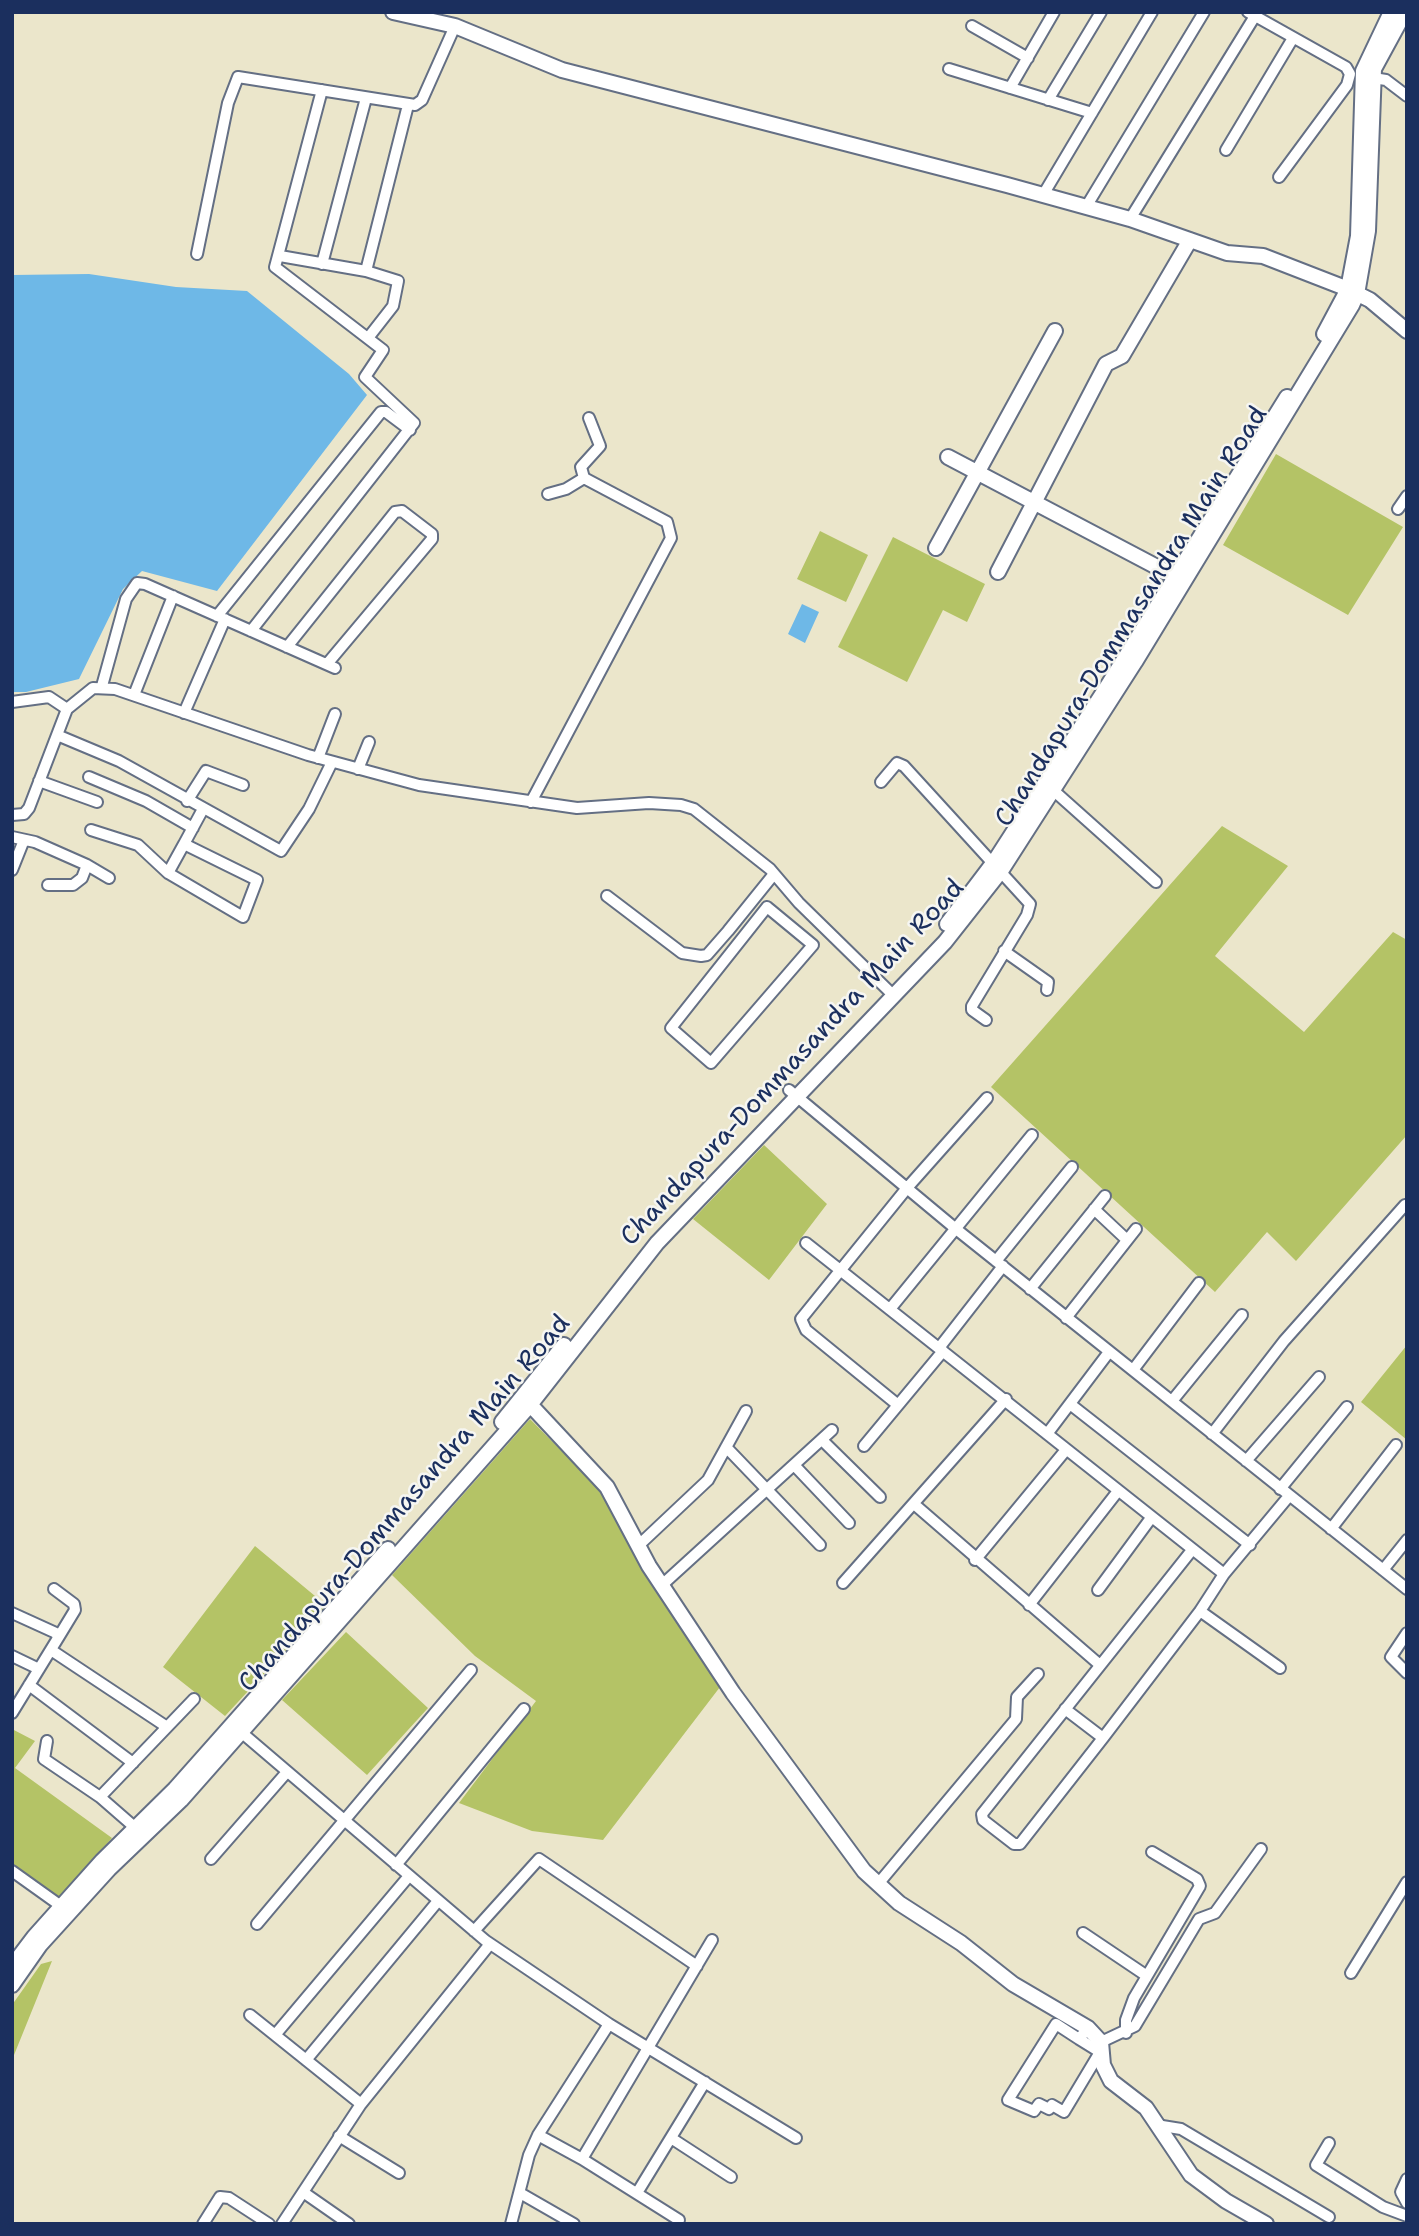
<!DOCTYPE html>
<html>
<head>
<meta charset="utf-8">
<style>
  body { margin:0 }
  #map { position:relative; width:1419px; height:2236px; overflow:hidden; background:#ebe6cb; font-family:"Shantell Sans",sans-serif }
  canvas { display:block }
  .frame { position:absolute; inset:0; border:14px solid #1b2f5e; pointer-events:none }
</style>
</head>
<body>
<div id="map">
<canvas width="1419" height="2236"></canvas>
<div class="frame"></div>
</div>
<script>
const context = document.querySelector('canvas').getContext('2d');
context.lineJoin = 'round';
function fillPath(path, color) { context.fillStyle = color; context.fill(path, 'evenodd'); }
const poly = rows => new Path2D(rows.map(r => 'M' + r).join(''));
function strokePath(path, color, width, dash) { context.strokeStyle = color; context.lineWidth = width; context.lineCap = dash ? 'butt' : 'round'; context.setLineDash(dash || []); context.stroke(path); }
function write(font, color, halo, rows, align = 'center') {
  context.font = font + ' "Shantell Sans",sans-serif'; context.lineWidth = 5; context.setLineDash([]); context.textBaseline = 'middle'; context.strokeStyle = halo; context.fillStyle = color; for (const [text, x, y, turn = 0] of rows) {
    context.save(); context.translate(x, y); context.rotate((+turn || 0) * Math.PI / 180); context.textAlign = isNaN(turn) ? turn : align; if (halo) context.strokeText(text, 0, 0); context.fillText(text, 0, 0); context.restore();
  }
}
fillPath(poly([
  [1276,454,1403,527,1348,615,1223,545],
  [820,531,868,555,846,602,797,579],
  [893,537,985,584,967,622,943,610,907,682,838,647],
  [1222,826,1288,866,1215,956,1304,1032,1393,932,1407,940,1407,1135,1296,1261,1267,1232,1215,1292,991,1087],
  [764,1145,827,1204,769,1280,693,1219],
  [1407,1345,1407,1440,1361,1402],
  [530,1419,606,1496,720,1687,603,1840,532,1831,459,1803,536,1701,475,1656,392,1575],
  [255,1546,327,1606,225,1716,163,1667],
  [346,1632,428,1708,367,1775,282,1700],
  [12,1729,35,1741,15,1768,112,1838,58,1899,12,1866],
  [52,1961,12,2060,12,2005,41,1964]
]), '#b4c366');
fillPath(poly([
  [89,274,176,287,247,291,349,374,367,395,217,591,142,571,123,589,79,679,26,692,12,692,12,275],
  [802,604,819,612,805,643,788,634]
]), '#6eb8e7');
const street = poly([
  [1248,12,1346,67,1350,74,1347,85,1279,177],
  [972,26,1028,58],
  [949,69,1092,113],
  [1367,77,1386,80,1407,96],
  [1010,88,1054,12],
  [1048,100,1101,12],
  [1226,150,1293,38],
  [1043,195,1152,12],
  [1086,207,1204,12],
  [1130,219,1255,16],
  [197,254,228,103,238,77,415,105,422,100,455,26],
  [280,256,366,271,408,105],
  [322,264,366,98],
  [366,271,398,281,393,306,368,338],
  [584,478,581,467,600,446,589,418],
  [1398,509,1407,496],
  [217,616,381,412,386,412,410,430],
  [251,631,414,423,365,377,383,350,275,267,322,90],
  [287,647,395,512,402,511,432,534,432,539,327,664],
  [102,686,126,599,137,583,145,584,335,668],
  [134,695,173,596],
  [12,702,49,697,67,709],
  [184,713,225,619],
  [57,735,119,761,281,851,309,809,332,762],
  [318,758,335,714],
  [358,769,369,742],
  [89,777,146,801,193,828],
  [39,781,97,802],
  [881,782,897,763,904,766,1030,904,1027,915,972,1006,972,1010,986,1020],
  [1053,790,1156,882],
  [187,801,206,771,243,785],
  [531,802,671,538,667,522,584,478,566,489,548,494],
  [12,815,24,814,29,808,67,709,93,688,115,689,308,755,419,785,577,808,649,803,681,805,694,809,770,869,799,903,893,995],
  [91,830,138,845,168,873,243,917,257,880,184,844,203,809],
  [12,837,35,842,87,865,109,878],
  [12,870,24,840],
  [168,873,184,844],
  [48,885,73,885,82,878,87,865],
  [607,896,682,953,701,956,707,955,728,931,774,874],
  [767,907,813,945,711,1063,671,1028,767,907],
  [1004,951,1048,982,1047,990],
  [789,1090,956,1229,1407,1589],
  [1094,1209,1127,1240],
  [806,1243,1224,1574,1200,1611,1103,1738,1020,1844,1014,1844,983,1820,982,1814,1192,1550],
  [996,1261,1072,1167],
  [1030,1289,1105,1196],
  [890,1309,1032,1135],
  [1066,1318,1136,1229],
  [939,1348,1003,1266],
  [1133,1370,1199,1283],
  [1172,1401,1242,1315],
  [1070,1404,1250,1545],
  [898,1405,806,1330,801,1319,907,1188,987,1098],
  [1047,1434,1109,1352],
  [1212,1434,1284,1341,1405,1205],
  [822,1440,880,1497],
  [864,1446,943,1351],
  [726,1447,820,1545],
  [1246,1461,1319,1377],
  [794,1465,849,1523],
  [1280,1489,1347,1407],
  [914,1504,1100,1665],
  [1331,1529,1396,1445],
  [639,1545,708,1480,746,1411],
  [975,1560,1065,1451],
  [1383,1570,1407,1540],
  [1224,1574,1289,1496],
  [843,1583,1006,1399],
  [662,1585,832,1430],
  [54,1589,74,1604,75,1610,58,1638],
  [1098,1590,1151,1518],
  [1029,1605,1118,1491],
  [1200,1611,1280,1668],
  [12,1613,56,1633,58,1638,12,1713],
  [1407,1633,1391,1657,1407,1673],
  [51,1650,167,1727],
  [12,1656,39,1669],
  [29,1685,133,1763],
  [1065,1709,1103,1738],
  [241,1732,486,1941,609,2024,796,2138],
  [47,1741,44,1759,100,1797,139,1831],
  [100,1797,194,1699],
  [211,1859,287,1772],
  [396,1865,524,1709],
  [12,1871,61,1906],
  [878,1884,1016,1719,1017,1697,1038,1674],
  [257,1924,471,1670],
  [474,1931,539,1859,697,1966],
  [1083,1933,1147,1976],
  [1351,1973,1407,1882],
  [250,2015,361,2104],
  [1126,2033,1126,2020,1134,1998,1200,1886,1197,1879,1152,1852],
  [275,2035,409,1876],
  [1079,2039,1100,2052,1064,2112,1052,2105,1049,2109,1039,2104,1034,2111,1008,2100,1056,2024,1079,2039,1088,2028],
  [1101,2042,1135,2026,1199,1919,1215,1913,1261,1849],
  [306,2060,438,1901],
  [1156,2125,1181,2129,1329,2217],
  [538,2135,582,2159,679,2220],
  [339,2136,399,2173],
  [671,2138,731,2177],
  [1329,2143,1316,2165,1383,2207,1407,2216],
  [582,2159,712,1940],
  [1407,2179,1401,2192,1407,2203],
  [303,2192,349,2224],
  [520,2193,574,2224],
  [637,2193,705,2082],
  [203,2224,220,2197,229,2198,269,2224],
  [282,2224,361,2104,490,1944],
  [511,2224,529,2155,538,2135,609,2024]
]);
const secondary = poly([
  [393,12,455,26,562,70,1007,185,1130,219,1227,253,1263,256,1348,289,1370,300,1407,331],
  [1324,334,1348,289,1358,236,1363,71,1391,12],
  [948,457,1176,577],
  [936,548,1055,331],
  [998,572,1106,364,1122,356,1190,240],
  [947,924,994,862,1108,685,1287,397],
  [524,1398,607,1487,649,1566,733,1693,864,1871,899,1903,961,1943,1013,1984,1088,2028,1101,2042,1103,2065,1111,2081,1146,2108,1191,2175,1226,2201,1266,2224],
  [502,1422,564,1345],
  [12,1966,34,1937,102,1861,175,1789,388,1549],
  [12,1985,40,1945,109,1869,181,1800,530,1405,657,1243,945,942,1001,871,1135,662,1352,305,1357,294,1368,231,1374,69,1405,12]
]);
strokePath(street, '#646f84', 14);
strokePath(secondary, '#646f84', 18);
strokePath(street, '#fff', 10);
strokePath(secondary, '#fff', 14);
write('26px', '#1b2f5e', '#f6f6f2', [
  ["Chandapura-Dommasandra Main Road",1132,617,-58],
  ["Chandapura-Dommasandra Main Road",793,1063,-47],
  ["Chandapura-Dommasandra Main Road",405,1504,-49]
]);
</script>
</body>
</html>
